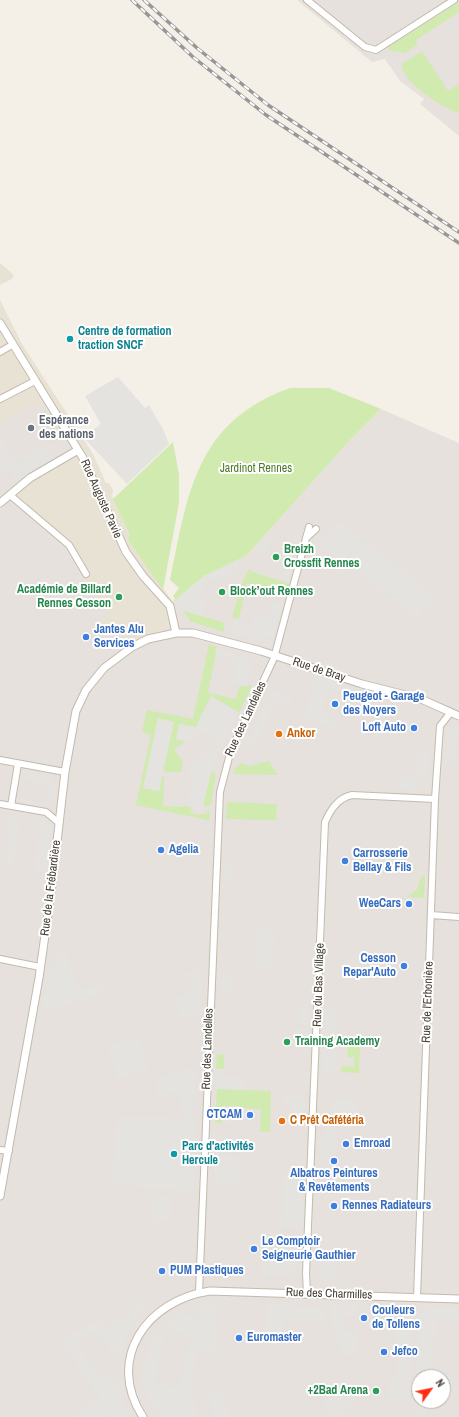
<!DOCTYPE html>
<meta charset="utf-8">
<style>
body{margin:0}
#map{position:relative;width:459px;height:1417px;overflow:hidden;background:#f4f0e7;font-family:"Archivo Narrow",sans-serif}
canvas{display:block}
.north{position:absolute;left:411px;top:1369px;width:40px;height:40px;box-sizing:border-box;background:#fff;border:1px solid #b6b3af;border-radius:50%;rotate:57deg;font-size:11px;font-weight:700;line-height:16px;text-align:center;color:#484036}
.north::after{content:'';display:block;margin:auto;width:14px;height:18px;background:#ff2e13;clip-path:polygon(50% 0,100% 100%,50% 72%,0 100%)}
</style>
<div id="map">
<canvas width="459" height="1417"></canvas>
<div class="north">N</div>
</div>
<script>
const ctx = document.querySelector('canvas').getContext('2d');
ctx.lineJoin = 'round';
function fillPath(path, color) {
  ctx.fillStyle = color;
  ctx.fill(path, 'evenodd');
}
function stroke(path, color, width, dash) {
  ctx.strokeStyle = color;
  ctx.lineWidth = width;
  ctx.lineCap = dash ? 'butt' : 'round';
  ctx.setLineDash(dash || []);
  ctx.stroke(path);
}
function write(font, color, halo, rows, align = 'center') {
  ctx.font = font + ' "Archivo Narrow",sans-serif';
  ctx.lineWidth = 4;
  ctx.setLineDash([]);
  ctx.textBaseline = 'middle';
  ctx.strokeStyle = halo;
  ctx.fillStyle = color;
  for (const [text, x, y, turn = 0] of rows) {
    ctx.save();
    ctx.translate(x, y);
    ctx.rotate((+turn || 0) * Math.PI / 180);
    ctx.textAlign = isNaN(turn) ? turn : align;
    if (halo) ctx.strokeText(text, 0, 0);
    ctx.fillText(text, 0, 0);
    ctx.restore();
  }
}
const residential = new Path2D(`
 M0 263 14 275 12 279 0 285Z
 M0 300 22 344 93 454 106 483H109L113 490 112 496 129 533 128 540 173 602 170 607 176 633 133 647 103 630 100 624V620L10 495 47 401 0 422Z`);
const industrial = new Path2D(`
 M297 0H459V136L420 104 424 99 400 81 385 59 372 62Z
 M47 400 78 450 10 495 69 545 84 576 105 609 106 613 100 620 101 627 132 647 175 633 170 606 173 602 204 576 246 556 351 439 381 409 459 443V1417H0V422ZM419 1377H443V1401H419Z`);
const green = new Path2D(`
 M459 2V12L416 40 417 45 405 53 388 50V47Z
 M422 51 448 91 459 84V113C444 109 399 80 402 64Z
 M290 388H329L381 409 351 439 246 556 204 576 173 602 175 599 173 596 179 588 170 580C188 494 195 422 290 388Z
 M44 410 60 436 46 445 56 437 44 415Z
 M173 442 179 475V503L163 590 128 540 129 533 113 499Z
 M250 569V571L290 584 288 591H286L247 583 239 619 232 617 244 577H246L248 570Z
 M185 611 225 623 223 632 189 621 190 619 183 612Z
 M209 644 217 647 208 693 236 699 240 685 247 687 248 685 252 686 239 713 211 696 196 727 176 739 186 741 174 749 183 762 181 772H166L163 770 143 788 159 791 162 776H164L163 806 184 807 185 805 192 807 190 813 201 815 202 813 207 814V812L203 810 210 811V819L207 820 136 805 151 735 142 732 147 710 193 719Z
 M269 761 278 775 233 774 235 768 239 766 240 763 249 766Z
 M211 771 216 774 211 804 208 806 199 803 203 802Z
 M227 802 277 804 276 820 226 819Z
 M425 874 424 898 407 897 417 890 421 877Z
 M355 1041H360L359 1073 341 1072 342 1066 354 1067V1057H347L348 1045 355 1046Z
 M217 1054H224V1069H216Z
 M217 1089 271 1091 270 1132H260L261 1109 243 1108 242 1115H238V1106H222V1123H215Z`);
const parking = new Path2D(`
 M118 377 145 408 149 405 163 429 169 444 127 484 83 437 101 424 85 396Z
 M0 435 16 463 44 446 55 457 16 482 8 469 0 471Z
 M338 521 420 582 418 586 436 599 428 610 425 607 417 617 317 544Z
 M269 533 272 534 266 554 253 550Z
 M289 557 294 558 288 582 283 580Z
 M238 561 241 566 219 580 213 579 205 584 199 597 207 600 202 616 185 611 175 601 204 576Z
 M273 602 281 604 274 634 264 639 252 638 257 624 252 622 255 612 270 616Z
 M234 619 245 624 255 625 251 638 231 632Z
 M217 647 236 654 235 659 215 654Z
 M238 655 253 661 247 687 232 684Z
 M316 676 350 686 348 693 329 688 321 714 336 719 333 727 304 718Z
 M274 689 293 698 289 707 270 698Z
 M211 696 238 712 225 742 223 741 214 760 202 810 186 806 192 777 185 766 193 760 194 762 217 745 215 741 218 740 214 734 212 735 208 730 188 742 176 739 179 724 196 727Z
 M264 705 272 709 253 748 246 744Z
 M158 718 174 722 159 791 143 788Z
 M448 728 459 729V738L455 741V759H446Z
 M418 751H429L428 774H417L416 790 400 789 401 773 417 774Z
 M30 773 52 777 50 781 52 786 56 788 54 803 47 801 49 784 22 779Z
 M18 799 41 803 40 811 16 807Z
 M13 816 19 823 12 869 5 861 10 817Z
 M40 821 47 822 52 826 45 875 40 872 34 871Z
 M224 866H234L233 880 224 879Z
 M258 929 275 930 274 945H270L269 955H274L273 967 256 966Z
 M54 954H67L78 990 101 984 104 993 45 1012 40 997 45 996 51 963 56 962Z
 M202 968 200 1013 180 1019 175 998 188 994 186 989 191 988 192 984 188 977 183 979 182 974Z
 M222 975 232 976V993H221Z
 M310 1002 309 1024H298V1007Z
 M325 1009 336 1010 335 1072H322Z
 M294 1029H310L309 1047H303L300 1042 293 1041Z
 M138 1036 149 1069 118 1079 107 1046Z
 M198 1066V1076L195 1081 192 1119 195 1120 194 1190 148 1189 110 1182 115 1153 116 1124 119 1116 181 1118 182 1100 176 1093H168V1095L157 1094 156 1079Z
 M216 1069H224V1076L244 1077V1090L217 1089Z
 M283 1095 298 1096V1099H304V1121H299V1127H291L292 1103H282Z
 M332 1099H358L356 1112 328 1120Z
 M222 1106H239L238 1122 222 1123Z
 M329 1125 332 1128 338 1127 337 1151H329L328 1161H320V1139Z
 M221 1156H239L238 1184 219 1183 215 1180V1161Z
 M284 1175 303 1176 302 1228 281 1227Z
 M153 1197H171L170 1221H153Z
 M281 1238 298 1240 296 1271 285 1276 262 1275V1258H280Z
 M321 1261H339L336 1278H321Z
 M143 1302 145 1306 134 1318 122 1350 114 1356 95 1331 76 1344 102 1379 112 1378 113 1383H118L125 1402 121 1405 124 1410 127 1408 132 1417H113L61 1343 89 1322 91 1325 99 1319 107 1329Z
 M209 1303H218L216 1353H198L191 1385 192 1395 198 1417H160L144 1392 142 1384 141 1379 152 1339 158 1331 165 1333 154 1382 178 1388 191 1335 166 1329 169 1319 175 1317 176 1313 198 1318V1305Z
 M268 1304 324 1308V1320L283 1319 282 1334 268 1333Z
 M330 1304 357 1305V1317L343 1316 342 1331 357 1332 356 1353 343 1356 332 1325Z
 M426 1307 458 1308 459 1313 458 1319H437L436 1336H432L430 1369H417L420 1311 425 1312Z
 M401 1311 412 1312 409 1401H389L390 1382H397V1320H401Z
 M349 1381 356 1400 335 1417H329L321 1389Z
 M417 1381H419V1401H431L424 1405 429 1417H419L417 1414Z
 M221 1387 222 1392 231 1417H214L207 1391Z
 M98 1399 109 1413 104 1417H64L70 1413 77 1414Z`);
const minor = new Path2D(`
 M307 0 365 47 376 50 454 0
 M0 352 12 345
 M0 399 35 381
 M10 495 69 545 86 574
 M306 538 316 529
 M0 760 65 772
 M0 804 46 812 59 823
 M11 806 18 764
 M431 915 459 917
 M0 959 40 967
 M0 1150 9 1151
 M199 1292 220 792 231 750 274 658 309 527
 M307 1294 306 1273 325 822C331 809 338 798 352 795L435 799
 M417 1297 435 799 440 726 451 712`);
const tertiary = new Path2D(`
 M0 323 83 458 126 552 143 576 170 606 176 633
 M0 503 30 478 78 450
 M0 1196 39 978 52 885 65 772 76 711 86 690 104 668 132 647 148 639 176 633H193L261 651 362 684 421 699 459 716
 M143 1417C105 1359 147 1300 210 1291L459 1299`);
const rail = new Path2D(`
 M132 0 193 57 266 115 459 243
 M144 0 197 48 268 105 459 232`);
const markers = [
 [70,339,4,"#0f9aa8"],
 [31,428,4,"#6b7280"],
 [276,557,4,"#2e9e5b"],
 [222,592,4,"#2e9e5b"],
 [119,597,4,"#2e9e5b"],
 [86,637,4,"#3f7fe0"],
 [335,704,4,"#3f7fe0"],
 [414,728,4,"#3f7fe0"],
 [279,734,4,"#e8710a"],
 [161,850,4,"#3f7fe0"],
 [345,861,4,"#3f7fe0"],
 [409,904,4,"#3f7fe0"],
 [404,966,4,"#3f7fe0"],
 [287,1042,4,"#2e9e5b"],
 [250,1115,4,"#3f7fe0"],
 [282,1121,4,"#e8710a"],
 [346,1144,4,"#3f7fe0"],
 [174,1154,4,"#0f9aa8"],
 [334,1161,4,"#3f7fe0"],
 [334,1206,4,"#3f7fe0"],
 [254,1249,4,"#3f7fe0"],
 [162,1271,4,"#3f7fe0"],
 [364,1318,4,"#3f7fe0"],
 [239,1338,4,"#3f7fe0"],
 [384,1352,4,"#3f7fe0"],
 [376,1391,4,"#2e9e5b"]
];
const cultureNames = [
 ["Centre de formation",78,332],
 ["traction SNCF",78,346],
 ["Parc d'activités",182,1147],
 ["Hercule",182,1161]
];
const worshipNames = [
 ["Espérance",39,421],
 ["des nations",39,435]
];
const parkNames = [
 ["Jardinot Rennes",256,469]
];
const streetNames = [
 ["Rue Auguste Pavie",101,499,66],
 ["Rue de Bray",319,670,18],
 ["Rue des Landelles",246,719,-65],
 ["Rue de la Frébardière",51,888,-83],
 ["Rue du Bas Village",319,985,-88],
 ["Rue de l'Erbonière",428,1002,-88],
 ["Rue des Landelles",208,1049,-88],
 ["Rue des Charmilles",329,1294,2]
];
const leisureNames = [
 ["Breizh",284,550],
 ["Crossfit Rennes",284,564],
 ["Académie de Billard",111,590,"right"],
 ["Rennes Cesson",111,604,"right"],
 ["Block’out Rennes",230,592],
 ["Training Academy",295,1042],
 ["+2Bad Arena",368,1391,"right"]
];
const shopNames = [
 ["Jantes Alu",94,630],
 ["Services",94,644],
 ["Peugeot - Garage",343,697],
 ["des Noyers",343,711],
 ["Loft Auto",406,728,"right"],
 ["Agelia",169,850],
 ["Carrosserie",353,854],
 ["Bellay & Fils",353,868],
 ["WeeCars",401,904,"right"],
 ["Cesson",396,959,"right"],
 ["Repar'Auto",396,973,"right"],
 ["CTCAM",242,1115,"right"],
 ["Emroad",354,1144],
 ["Albatros Peintures",334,1174,"center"],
 ["& Revêtements",334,1188,"center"],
 ["Rennes Radiateurs",342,1206],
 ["Le Comptoir",262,1242],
 ["Seigneurie Gauthier",262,1256],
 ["PUM Plastiques",170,1271],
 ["Couleurs",372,1311],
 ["de Tollens",372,1325],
 ["Euromaster",247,1338],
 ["Jefco",392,1352]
];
const foodNames = [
 ["Ankor",287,734],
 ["C Prêt Cafétéria",290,1121]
];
fillPath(residential, '#e8e2d5');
fillPath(industrial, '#e6e1dc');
fillPath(green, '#d1eaaf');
fillPath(parking, '#e5e3df');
stroke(minor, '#c3baac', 8);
stroke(tertiary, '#c3baac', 9);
stroke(minor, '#fff', 6);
stroke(tertiary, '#fff', 7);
stroke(rail, '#979797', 3.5);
stroke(rail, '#fff', 2, [6]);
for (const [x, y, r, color] of markers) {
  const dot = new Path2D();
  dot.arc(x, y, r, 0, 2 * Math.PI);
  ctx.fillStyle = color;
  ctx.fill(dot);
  stroke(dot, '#fff', 1.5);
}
write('bold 12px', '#0d838f', '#fff', cultureNames, 'left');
write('bold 12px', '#5b616d', '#fff', worshipNames, 'left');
write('12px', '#4a7c27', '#fff', parkNames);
write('12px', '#484036', '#fff', streetNames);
write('bold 12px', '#27864d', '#fff', leisureNames, 'left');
write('bold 12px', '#366cbe', '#fff', shopNames, 'left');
write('bold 12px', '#c56008', '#fff', foodNames, 'left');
</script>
